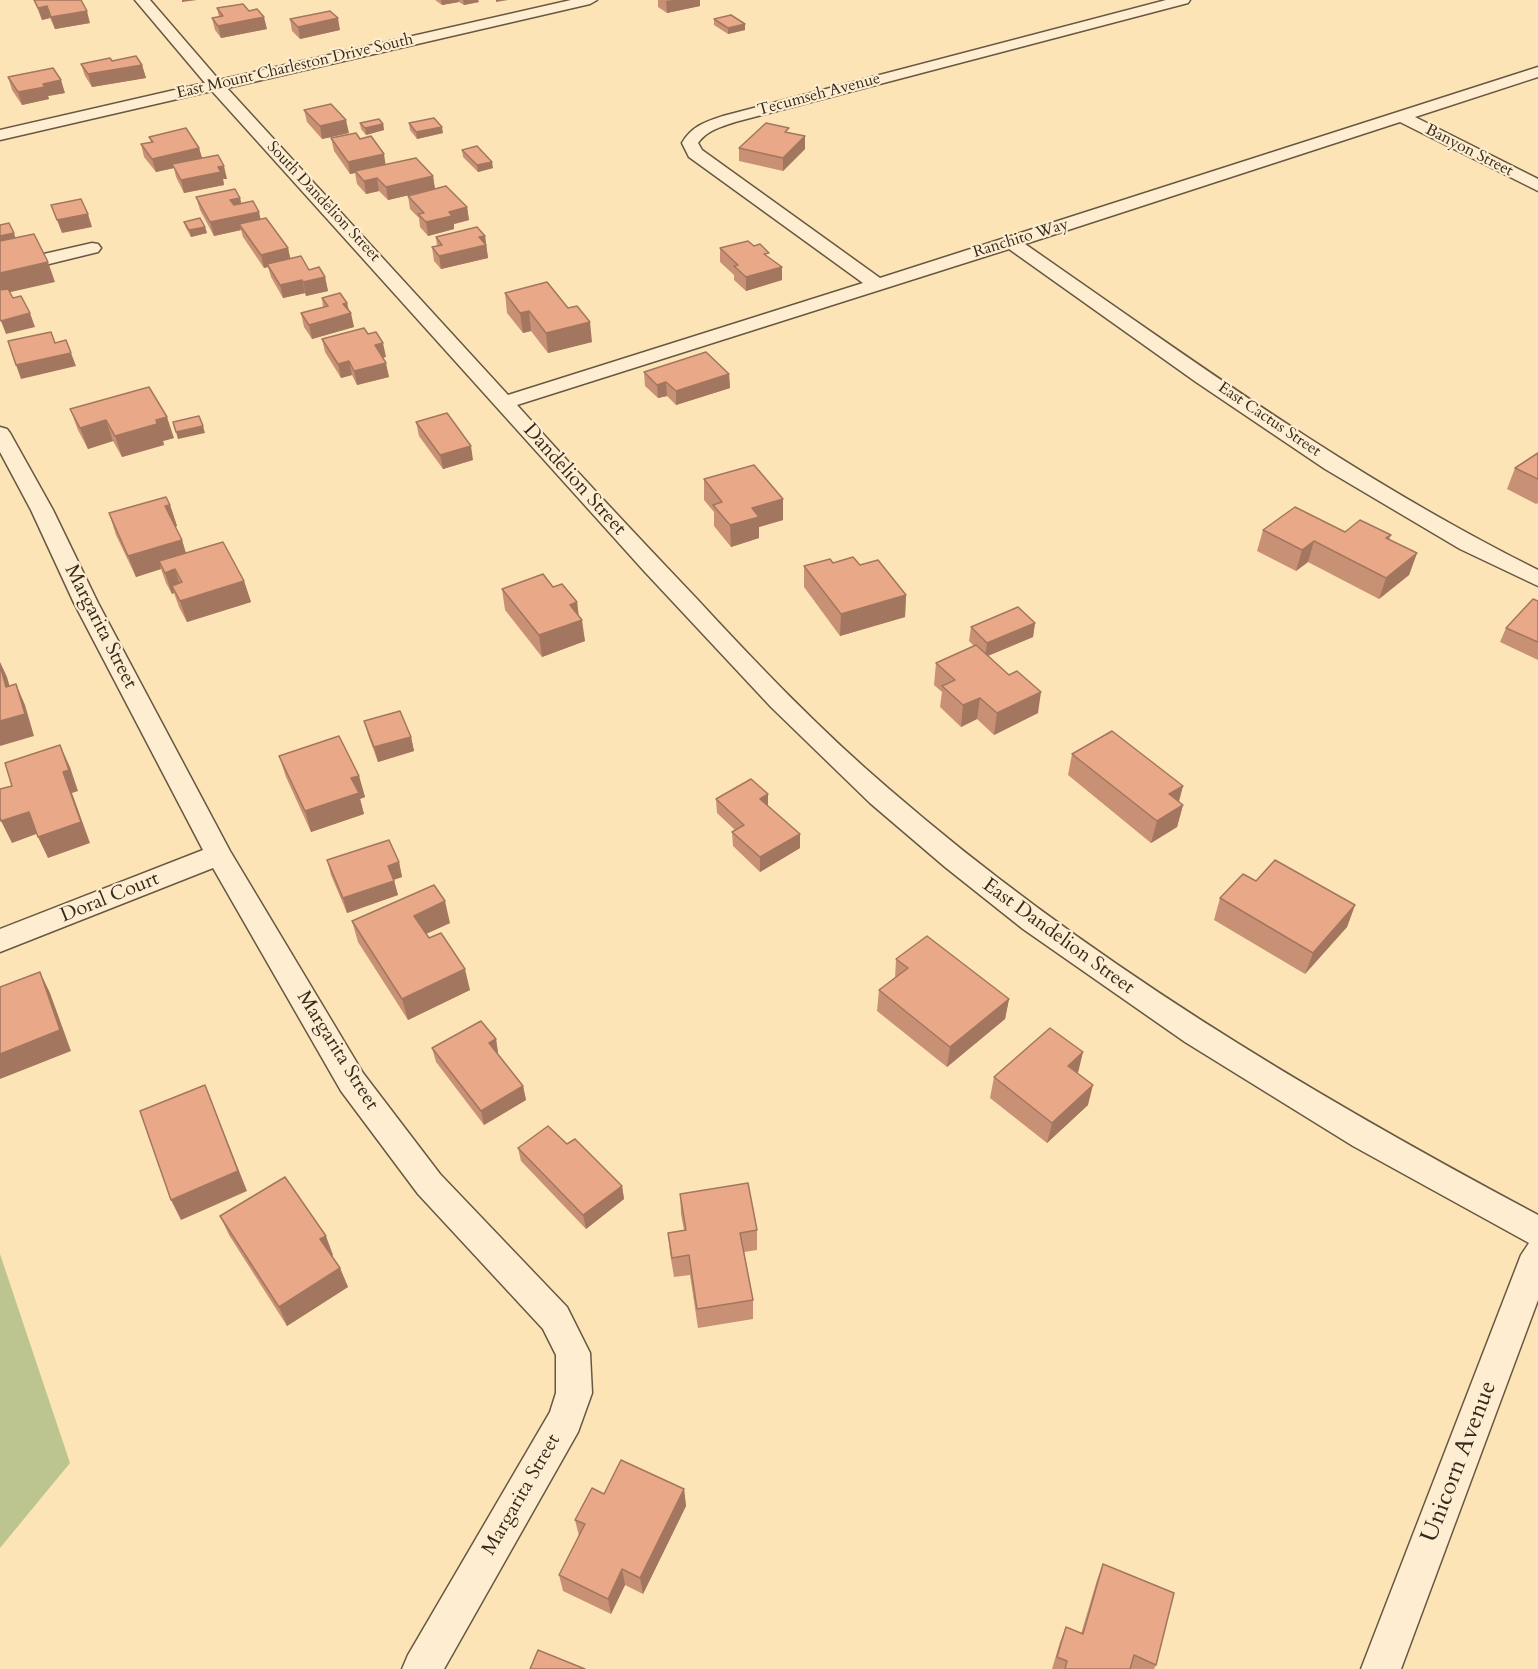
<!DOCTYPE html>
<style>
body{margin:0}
canvas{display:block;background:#fde4b6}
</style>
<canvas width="1538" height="1669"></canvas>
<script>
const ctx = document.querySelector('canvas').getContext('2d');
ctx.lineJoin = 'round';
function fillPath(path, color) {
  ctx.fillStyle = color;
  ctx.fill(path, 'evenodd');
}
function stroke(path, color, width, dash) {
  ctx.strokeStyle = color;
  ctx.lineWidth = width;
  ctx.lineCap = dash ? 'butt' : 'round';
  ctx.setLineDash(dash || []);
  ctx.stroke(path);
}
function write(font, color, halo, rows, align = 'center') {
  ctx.font = font + ' Cardo,serif';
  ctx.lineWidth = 4.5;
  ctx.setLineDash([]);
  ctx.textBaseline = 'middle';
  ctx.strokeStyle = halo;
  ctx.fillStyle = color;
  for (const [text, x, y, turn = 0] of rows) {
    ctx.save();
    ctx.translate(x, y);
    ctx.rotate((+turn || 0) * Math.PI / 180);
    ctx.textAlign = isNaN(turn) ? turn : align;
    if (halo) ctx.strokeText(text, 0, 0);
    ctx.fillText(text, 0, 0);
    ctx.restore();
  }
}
const green = new Path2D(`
 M0 1254 70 1463 0 1548Z`);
const minor = new Path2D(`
 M135 0H150L219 80 571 0H597L590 4 227 88 508 395 863 283 689 157 682 143C692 126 705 122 723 116L1166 0H1190L1188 3 735 122C721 127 707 130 698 143L702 150 880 278 1538 67V77L1415 117 1538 179V191L1400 122 1025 244C1192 360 1355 479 1538 570V586L1460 549 1325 469 1196 382 1009 249 517 405C576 471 636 535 697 599 758 665 820 730 889 789 1086 960 1309 1093 1538 1215V1300L1401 1669H1361L1521 1255 1529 1243 1353 1146 1185 1042 1023 929 945 867 870 803 771 707 644 571 212 91 0 140V130L205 83Z
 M92 243 98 244 101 248 98 252 0 276V264Z
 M0 427 7 429 10 433 53 510 98 603 230 851 363 1073 440 1174 567 1307 590 1353 592 1393 578 1432 444 1669H402L408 1655 550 1412 556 1393V1355L543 1329 418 1194 341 1091 213 868 0 952V929L203 850 74 603 31 510 0 452Z`);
const wall = new Path2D(`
 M34 0 90 23 55 29 50 18 42 20Z
 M435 0H478L479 2 464 5 459 2 442 5Z
 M658 0H700V6L667 13 658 7Z
 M217 8 249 11 267 29 221 38 215 30 212 18 219 17Z
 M290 19 340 30 300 39 292 31Z
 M714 19 745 24V30L728 34 714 25Z
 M81 64 142 65 146 78 92 87 85 76Z
 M8 77 65 93 48 96 49 99 22 105 12 90Z
 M304 110 349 133 322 139 307 122Z
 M360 123 383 124 384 130 366 135 361 129Z
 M409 123 443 133 417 139 410 130Z
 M789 133 805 149 783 171 739 161V148Z
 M149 137 199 148 202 158 227 179H223L224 185 184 193 176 177 174 168 156 172 144 157 141 144 151 142Z
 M331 138 360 139 386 165 433 176 435 189 388 200 379 191 366 194 357 184 355 173 350 174 334 151Z
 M462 150 493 168 478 172 463 157Z
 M408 196 467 207 469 220 454 224V229L428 236 420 227 419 218 410 209Z
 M196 197 240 198 241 204 261 219 288 248 290 259 325 277 328 291 306 296 305 293 283 298 271 277 268 267 264 268 243 237 241 230 214 236 200 210Z
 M184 222 205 227 207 233 191 237 186 228Z
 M485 236 488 258 441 269 434 261 432 247 437 246 436 237Z
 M720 248 769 258 782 267V280L746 291 734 280V275L720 262Z
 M505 293 592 342 548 353 531 331 523 333 507 313Z
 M322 298 347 303 354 327 312 339 304 327 301 313 323 307Z
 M368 334 386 357H383L389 377 357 385 352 375 341 378 325 352 322 339Z
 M644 372 729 374 730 388 676 405 667 396 658 398 645 386Z
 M70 409 174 438 163 441 164 445 122 457 113 441 88 449 78 430Z
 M416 422 473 460 443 469 419 436Z
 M1538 453V503L1536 504 1507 489 1515 468Z
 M704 479 783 499V520L759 527V538L731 547 714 526V512L704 500Z
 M170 505 177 526 175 527 182 540 186 553 244 581 251 602 187 622 179 607 174 593 172 594 166 583 161 569 136 577 116 535 109 513Z
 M1263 530 1345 532 1391 535 1389 540 1417 553 1409 575 1379 599 1308 562 1296 571 1257 551Z
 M833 563 860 565 906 595 905 617 840 636 804 587V566Z
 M553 587 577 602 579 616 585 641 542 657 505 610 502 589Z
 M1538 601V660L1500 642 1506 628Z
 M1035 623 1033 637 988 656 1038 713 994 735 977 719 961 727 940 707 942 692 934 685 936 663 974 646 969 641 971 627Z
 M364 721 411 737 414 751 378 762 368 735Z
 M1072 754 1183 786 1179 802 1183 805 1177 827 1151 843 1068 775Z
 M279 756 359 776 365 797 360 799 364 814 311 832 286 777Z
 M768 794V806L800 834V848L760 872 733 846 732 832 735 830 717 813 716 799Z
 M327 860 399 862 402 877 394 880 398 895 347 913 331 875Z
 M1256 881 1355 905 1347 927 1305 974 1214 920 1220 898Z
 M352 921 450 923 426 934 470 990 408 1020 358 942Z
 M896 959 1009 999 1005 1019 947 1067 877 1011 879 990 895 978Z
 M496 1039 498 1053 497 1054 523 1086 526 1100 484 1125 436 1062 432 1048Z
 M1077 1073 1088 1105 1047 1143 990 1098 994 1077Z
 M567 1144 622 1186 624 1199 586 1229 521 1161 518 1148Z
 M680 1194 757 1230V1250L744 1252 753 1300V1319L698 1328 690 1275 674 1277 670 1253 668 1233 684 1230 681 1214Z
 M220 1216 333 1255 332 1256 340 1268 348 1287 287 1326 229 1235Z
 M684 1489 686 1506 643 1594 625 1585 611 1614 563 1591 559 1575 579 1536 575 1520 604 1494Z
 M1103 1564 1156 1665 1154 1669H1052L1060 1642 1066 1627 1081 1634 1097 1580Z`);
const shadedWall = new Path2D(`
 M182 0H197L182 2Z
 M441 0H459V2L442 5Z
 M463 0H478L479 2 464 5Z
 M496 0H508L496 2Z
 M673 0H700V6L667 13 666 1Z
 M47 6 50 18 42 20 38 8Z
 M87 11 90 23 55 29 51 17Z
 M264 17 267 29 221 38 218 26Z
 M338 18 340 30 300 39 298 27Z
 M745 24V30L728 34V28Z
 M142 65 146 78 92 87 88 74Z
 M61 80 65 93 48 96 49 99 22 105 18 92 43 84Z
 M346 120 349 133 322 139 320 126Z
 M383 124 384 130 366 135 365 128Z
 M442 127 443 133 417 139 416 132Z
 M805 136V149L783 171V158Z
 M199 148 203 161 172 164 174 168 156 172 152 159Z
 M384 154 386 167 355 171V173L350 174 348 162Z
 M492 162 493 168 478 172 477 165Z
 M224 166 227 179H223L224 185 184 193 181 180 218 167Z
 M433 176 435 189 388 200 386 187Z
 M377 178 379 191 366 194 364 181Z
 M240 198 243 211 233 213 230 200Z
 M467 207 469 220 454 224V229L428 236 426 222 449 212Z
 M259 212 262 225 239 224 241 230 214 236 210 222Z
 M88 214 92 227 62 233 57 220Z
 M205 227 207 233 191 237 189 230Z
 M14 233 18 246 0 250V236Z
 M485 236 488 258 441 269 439 256 479 237Z
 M288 248 291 261 267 264 268 267 264 268 261 255Z
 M48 262 55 282 2 294 0 289V273Z
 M782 267V280L746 291V277Z
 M325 277 328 291 306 296 303 282Z
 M302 280 305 293 283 298 280 285Z
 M347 303 349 314 351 313 354 327 312 339 309 325 343 304Z
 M529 311 531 331 523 333 520 313Z
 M30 313 35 327 6 334 1 321Z
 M590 322 592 342 548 353 546 333Z
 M383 343 386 357 377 359 375 345Z
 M71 353 76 366 21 379 16 365Z
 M349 361 352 375 341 378 338 364Z
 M386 363 389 377 357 385 354 371Z
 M729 374 730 388 676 405V391Z
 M666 382 667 396 658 398 657 385Z
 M167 417 174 438 163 441 164 445 122 457 115 436 156 420Z
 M106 420 113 441 88 449 80 428Z
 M203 426 205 433 178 439 176 432Z
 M471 446 473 460 443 469 440 455Z
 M783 499V520L759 527V538L731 547 730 525 752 508Z
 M170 505 177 526 172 528 165 506Z
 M182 540 188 561H159L161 569 136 577 128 556Z
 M1314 541 1308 562 1296 571 1302 550Z
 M1417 553 1409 575 1379 599 1386 578Z
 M175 569 182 591 172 586 174 593 172 594 165 573Z
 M244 581 251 602 187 622 180 601Z
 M906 595 905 617 840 636 841 614Z
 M577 602 579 621 582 620 585 641 542 657 539 635 570 605Z
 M1035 623 1033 637 985 657 987 643Z
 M0 662 7 677 16 708 6 687 0 665Z
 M16 684 25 705 34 736 0 746V721Z
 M1041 692 1038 713 994 735 997 713Z
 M980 698 977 719 961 727 963 705Z
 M411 737 414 751 378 762 374 747Z
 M60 745 70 767 78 791 72 793 90 843 48 858 38 837 63 772Z
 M359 776 365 797 360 799 364 814 311 832 305 811 351 778Z
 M1183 786 1177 807 1169 794Z
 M768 794V809L760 799Z
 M1183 805 1177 827 1151 843 1157 821Z
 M29 812 39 833 12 843 1 821Z
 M800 834V848L760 872V857Z
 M399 862 402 877 392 880 388 866Z
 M394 881 398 895 347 913 343 898Z
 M445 901 450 923 419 937 414 916Z
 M1355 905 1347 927 1305 974 1313 953Z
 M465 969 470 990 408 1020 402 999Z
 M40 972 50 993 71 1051 0 1079V1054Z
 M1009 999 1005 1019 947 1067 950 1047Z
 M496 1039 498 1053 492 1057 489 1043Z
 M1083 1052 1078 1073 1068 1066Z
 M205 1085 247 1191 181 1220 171 1200Z
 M1093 1085 1088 1105 1047 1143 1052 1123Z
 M523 1086 526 1100 484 1125 481 1111Z
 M622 1186 624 1199 586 1229 583 1215Z
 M326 1236 333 1255 328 1259 320 1239Z
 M340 1268 348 1287 287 1326 279 1307Z
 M684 1489 686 1506 643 1594 640 1578Z
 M622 1569 625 1585 611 1614 608 1599Z`);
const building = new Path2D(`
 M34 0H81L87 11 51 17 47 6 38 8Z
 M243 4 249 11 257 9 264 17 218 26 212 18 223 16 217 8Z
 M330 11 338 18 298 27 290 19Z
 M731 15 745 24 728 28 714 19Z
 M136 56 142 65 88 74 81 64 110 58 112 61Z
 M53 68 61 80 43 84 45 87 18 92 8 77Z
 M331 104 346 120 320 126 304 110Z
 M434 118 442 127 416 132 409 123Z
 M379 119 383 124 365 128 360 123Z
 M766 123 789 128 785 132 805 136 783 158 739 148Z
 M186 128 199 148 152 159 141 144 153 142 149 137Z
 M356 133 360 139 371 136 384 154 348 162 331 138Z
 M477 146 492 162 477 165 462 150Z
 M218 155 224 166 218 167 221 172 181 180 172 164Z
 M416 158 433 176 386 187 377 178 364 181 355 171Z
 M446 186 467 207 449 212 452 216 426 222 418 214 424 213 408 196Z
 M235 189 240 198 230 200 234 205 253 201 259 212 210 222 196 197Z
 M81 199 88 214 57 220 51 205Z
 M200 218 205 227 189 230 184 222Z
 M266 218 288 248 261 255 239 224Z
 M9 223 14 233 0 236V225Z
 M477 227 485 236 479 237 486 245 439 256 432 247 442 245 436 237Z
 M34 234 48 262 0 273V241Z
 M748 241 754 246 760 244 769 253 764 254 782 267 746 277 734 266 738 265 720 248Z
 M301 256 309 270 319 267 325 277 303 282 302 280 280 285 267 264Z
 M547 282 568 308 577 306 590 322 546 333 529 311 520 313 505 293Z
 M8 289 13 298 21 296 30 313 1 321 0 319V290Z
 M340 293 347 303 343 304 351 313 309 325 301 313 328 306 322 298Z
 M364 328 368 334 376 332 383 343 375 345 386 363 354 371 349 361 338 364 322 339Z
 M51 332 55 343 66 340 71 353 16 365 8 341Z
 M706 352 729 374 676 391 666 382 657 385 644 372Z
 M149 387 167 417 156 420 157 424 115 436 106 420 80 428 70 409Z
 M447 413 471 446 440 455 416 422Z
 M199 416 203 426 176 432 173 422Z
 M1538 453V479L1515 468Z
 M754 465 783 499 752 508 759 517 730 525 713 505 722 502 704 479Z
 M166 497 170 505 165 506 182 540 128 556 109 513Z
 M1295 507 1345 532 1360 520 1391 535 1386 538 1417 553 1386 578 1314 541 1302 550 1263 530Z
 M223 542 244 581 180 601 172 586 182 582 175 569 165 573 159 561Z
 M853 557 860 565 878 560 906 595 841 614 804 566 830 559 833 563Z
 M543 574 553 587 562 584 577 602 570 605 582 620 539 635 502 589Z
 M1533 599 1538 601V642L1506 628Z
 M1018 607 1035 623 987 643 971 627Z
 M976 645 1009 675 1017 671 1041 692 997 713 980 698 963 705 942 686 955 680 936 663Z
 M0 665 6 687 16 684 25 714 0 721Z
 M400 711 411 737 374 747 364 721Z
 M1112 731 1183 786 1169 794 1183 805 1157 821 1072 754Z
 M339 736 359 776 351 778 359 793 305 811 279 756Z
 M60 745 69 770 63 772 81 822 38 837 29 812 1 821 0 817V789L12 786 5 763Z
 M751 779 768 794 760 799 800 834 760 857 732 832 744 825 716 799Z
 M389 840 399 862 388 866 394 881 343 898 327 860Z
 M1275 860 1355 905 1313 953 1220 898 1243 874 1256 881Z
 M434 885 445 901 414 916 429 938 441 933 465 969 402 999 352 921Z
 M927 936 1009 999 950 1047 879 990 908 968 896 959Z
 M40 972 60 1030 0 1054V987Z
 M481 1021 496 1039 489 1043 523 1086 481 1111 432 1048Z
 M1050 1028 1083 1052 1068 1066 1093 1085 1052 1123 994 1077Z
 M205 1085 238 1171 171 1200 140 1111Z
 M548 1126 567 1144 575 1139 622 1186 583 1215 518 1148Z
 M285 1177 326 1236 320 1239 340 1268 279 1307 220 1216Z
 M748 1183 757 1230 740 1233 753 1300 697 1309 689 1255 672 1258 668 1233 686 1230 680 1194Z
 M621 1460 684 1489 640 1578 622 1569 608 1599 559 1575 585 1524 575 1520 592 1488 604 1494Z
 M1103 1564 1174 1593 1156 1665 1134 1655 1130 1669H1065L1067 1661 1057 1657 1066 1627 1083 1634Z
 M538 1650 585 1669H530Z`);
const farStreetnames = [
 ["East Mount Charleston Drive South",295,67,-13],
 ["Tecumseh Avenue",819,95,-15],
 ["Banyon Street",1469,151,27],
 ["South Dandelion Street",323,202,47],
 ["Ranchito Way",1021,239,-17],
 ["East Cactus Street",1269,420,34]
];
const streetNames = [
 ["Dandelion Street",574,480,48],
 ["Margarita Street",100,627,63],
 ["Doral Court",110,898,-22],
 ["East Dandelion Street",1058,937,36],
 ["Margarita Street",337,1051,58],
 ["Margarita Street",522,1495,-60]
];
const nearStreetnames = [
 ["Unicorn Avenue",1460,1462,-69]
];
fillPath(green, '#bcc590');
stroke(minor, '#675842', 3);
fillPath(minor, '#feedd0');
fillPath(wall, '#c89175');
fillPath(shadedWall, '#a3765f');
fillPath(building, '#e9a988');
stroke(building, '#a3765f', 1.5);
write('16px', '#352a1c', '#feedd0', farStreetnames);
write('20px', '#352a1c', '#feedd0', streetNames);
write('24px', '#352a1c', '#feedd0', nearStreetnames);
</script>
